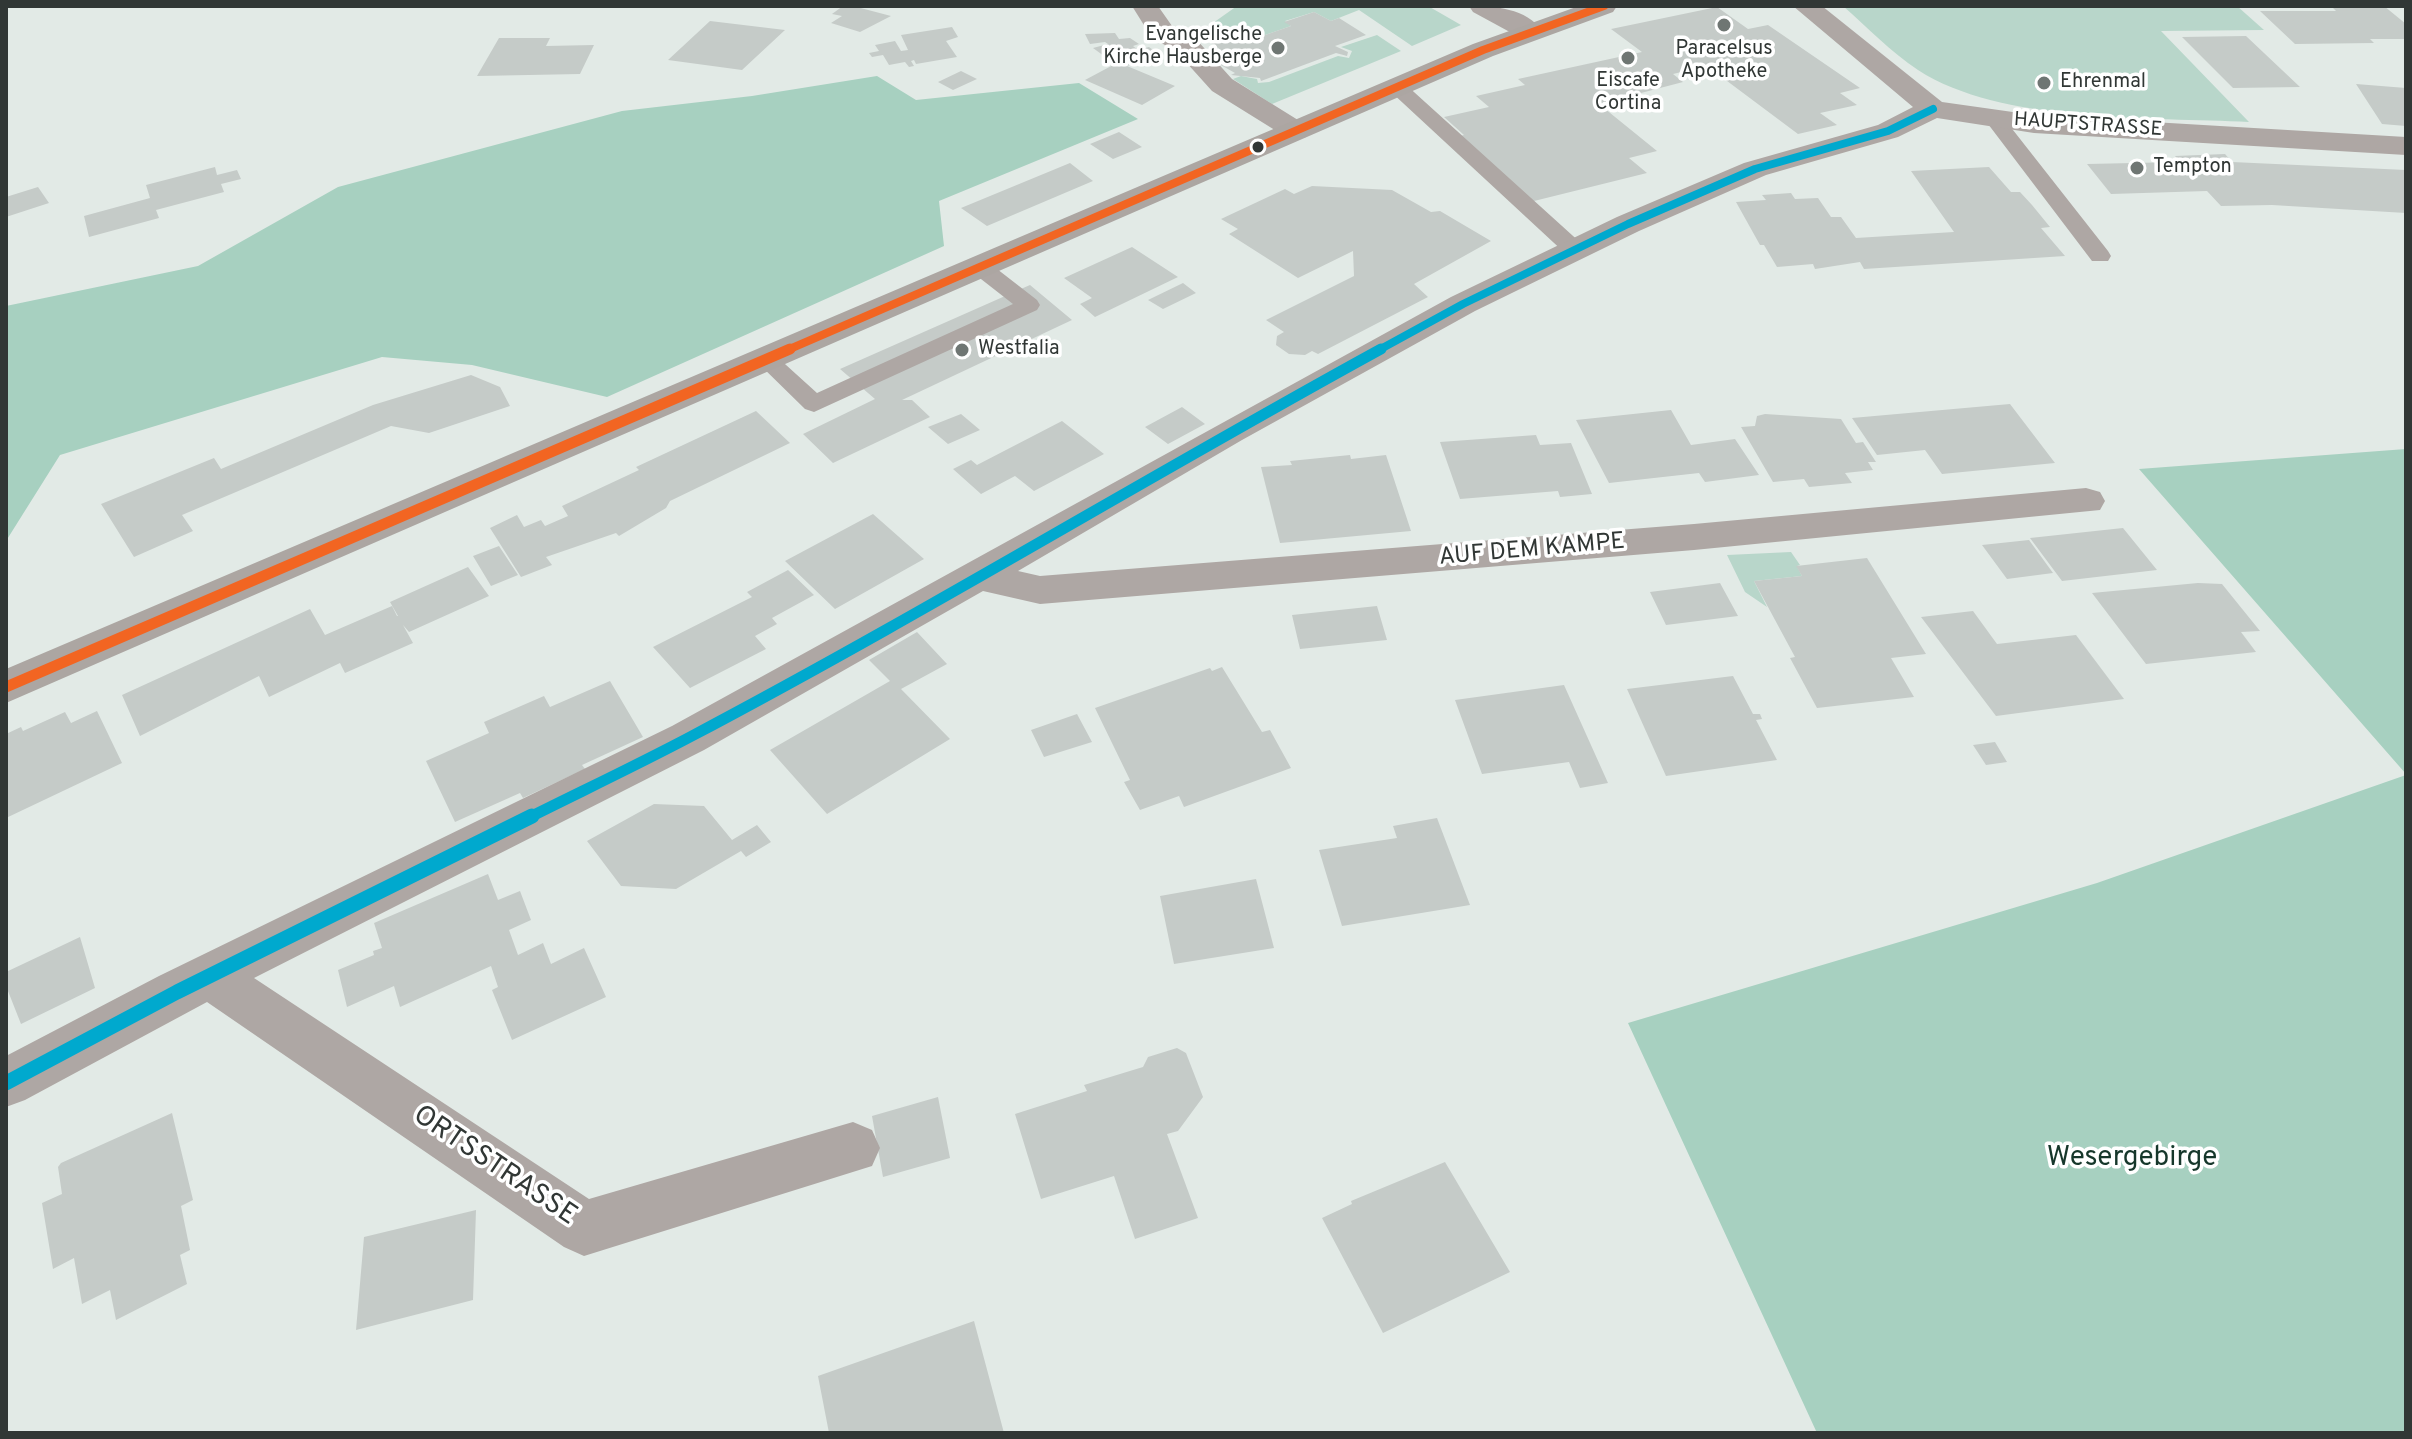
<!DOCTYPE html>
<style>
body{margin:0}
#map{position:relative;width:2412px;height:1439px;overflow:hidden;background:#e2eae6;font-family:Overpass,sans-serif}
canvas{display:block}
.frame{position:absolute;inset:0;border:8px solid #313735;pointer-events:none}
</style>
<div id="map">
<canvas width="2412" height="1439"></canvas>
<div class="frame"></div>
</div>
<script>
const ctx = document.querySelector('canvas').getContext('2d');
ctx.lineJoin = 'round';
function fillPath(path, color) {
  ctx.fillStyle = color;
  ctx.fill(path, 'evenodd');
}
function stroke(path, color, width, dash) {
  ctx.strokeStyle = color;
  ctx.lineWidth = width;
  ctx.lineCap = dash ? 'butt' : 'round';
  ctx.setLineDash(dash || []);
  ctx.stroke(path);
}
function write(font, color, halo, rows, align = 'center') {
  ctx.font = font + ' Overpass,sans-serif';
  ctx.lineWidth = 7;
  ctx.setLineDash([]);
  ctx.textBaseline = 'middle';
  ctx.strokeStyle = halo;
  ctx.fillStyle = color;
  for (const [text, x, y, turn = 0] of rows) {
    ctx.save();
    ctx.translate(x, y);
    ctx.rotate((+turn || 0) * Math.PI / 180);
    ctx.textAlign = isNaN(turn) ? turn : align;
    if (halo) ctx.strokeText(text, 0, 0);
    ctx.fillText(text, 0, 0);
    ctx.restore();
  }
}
const green = new Path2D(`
 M1237 6H1428L1461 25 1412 46 1359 10 1331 21 1314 12 1285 21 1291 26 1245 42 1231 33 1208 41 1196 35Z
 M1843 6H2237L2264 30 2161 31 2249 122C2152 117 2001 124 1918 70 1891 52 1868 28 1843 6Z
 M1377 35 1401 51 1272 104 1233 79 1241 76 1257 79 1258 83 1269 82 1338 56 1349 58 1352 51 1341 47Z
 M1791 552 1800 565 1797 566 1802 576 1754 581 1767 607 1745 592 1727 555Z`);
const forest = new Path2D(`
 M877 76 916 100 1079 83 1138 119 939 201 944 246 607 397 472 365 382 357 60 455 6 541V306L198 266 338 187 622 111 752 96Z
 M2406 449V774L2139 469Z
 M2406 775V1433H1817L1628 1023 2097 883Z`);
const building = new Path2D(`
 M843 6H853L891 16 860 32 831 23 842 16 832 14Z
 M2384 6 2406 24V39H2370L2374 43 2295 44 2260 11H2336L2332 7Z
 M1717 7 1748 29 1768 25 1860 88 1840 93 1857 105 1820 113 1837 125 1798 134 1707 66 1673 74 1683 82 1599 104 1657 151 1629 158 1647 173 1530 202 1460 136 1464 135 1444 117 1489 107 1476 96 1525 85 1518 79 1642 52 1611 29Z
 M1314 12 1331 21 1339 18 1366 35 1335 46 1348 52 1347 56 1336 53 1261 81 1260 78 1231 75 1235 73 1219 64 1221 50 1208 41 1231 33 1245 42 1291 26 1284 22Z
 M710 21 785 30 742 70 668 60Z
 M952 27 958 37 946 41 957 57 916 64 914 60 911 61 914 66 909 67 905 62 889 65 883 55 872 57 869 53 879 51 875 45 895 41 901 51 908 50 901 35Z
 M1115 33 1119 39 1130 38 1139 44 1133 46 1138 50 1149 47 1160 55 1127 66 1175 86 1142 105 1085 80 1115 64 1093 48 1108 44 1105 42 1090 44 1085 34Z
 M2246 36 2300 87 2233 88 2182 37Z
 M499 38H550L546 46 594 45 580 74 477 76Z
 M961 71 977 79 953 90 938 82Z
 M2356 84 2406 88V126L2382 124Z
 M1119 132 1142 147 1113 159 1090 144Z
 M2225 154 2232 162 2406 170V213L2272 205 2221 206 2207 191 2111 194 2087 164 2180 162 2175 156Z
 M1070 163 1093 181 987 226 961 208Z
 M215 167 217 175 237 170 241 179 221 184 224 192 156 210 159 218 89 237 84 216 150 198 146 185Z
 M1989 167 2011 192H2020L2032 205 2050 227 2041 228 2065 256 1864 269 1860 262 1815 269 1813 264 1777 267 1764 245H1760L1736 202 1766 200 1762 195 1791 193 1795 199 1818 198 1831 217H1841L1856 238 1954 232 1911 171Z
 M1312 186 1392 190 1431 212 1440 211 1491 241 1414 284 1428 297 1318 354 1312 351 1305 355 1289 354 1276 345 1277 336 1284 332 1266 320 1354 276 1353 251 1298 278 1229 234 1238 229 1221 219 1285 189 1294 194Z
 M38 187 49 203 6 217V197Z
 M1132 247 1178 277 1095 317 1080 304 1092 298 1064 278Z
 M1183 283 1196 293 1163 309 1148 300Z
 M1030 285 1072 320 902 400H912L930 417 833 463 803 434 875 399 840 369Z
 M471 375 500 387 510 406 429 433 391 426 182 515 193 531 134 557 101 504 214 458 221 469 373 405Z
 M2010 404 2055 463 1942 474 1925 450 1877 455 1852 418Z
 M1182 407 1205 424 1168 444 1145 427Z
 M1671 410 1691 445 1735 439 1759 475 1705 482 1699 473 1609 483 1576 420Z
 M756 411 790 443 670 501 666 508 619 536 616 533 546 557 552 565 521 577 490 528 517 515 524 527 541 520 545 526 568 516 562 506 639 470 636 467Z
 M961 414 980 430 948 444 928 427Z
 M1765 414 1841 419 1856 443 1863 442 1876 462H1868L1873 470 1845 473 1852 483 1809 487 1804 479 1773 482 1741 427 1755 426 1757 416Z
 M1062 421 1104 454 1034 491 1015 476 981 494 953 469 971 460 977 465Z
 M1536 435 1540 445 1571 443 1592 494 1560 497 1558 491 1460 499 1440 442Z
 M1350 455 1351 459 1386 455 1411 531 1280 543 1261 467 1292 465 1290 461Z
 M873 514 924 559 835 609 785 561Z
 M2123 528 2157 570 2062 581 2030 538Z
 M2029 540 2053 573 2007 579 1982 545Z
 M499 546 518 575 491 586 473 556Z
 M1867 558 1926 654 1891 658 1914 697 1817 708 1790 658 1795 657 1754 581 1802 576 1796 566Z
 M468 567 489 596 409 632 403 625 413 643 345 673 340 663 269 697 259 676 140 736 122 695 310 609 325 635 392 606 397 616H398L390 602Z
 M788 570 814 595 772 618 777 624 755 636 766 649 690 688 653 647 752 597 747 592Z
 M1720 583 1738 616 1666 625 1650 592Z
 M2198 583 2222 584 2260 631 2241 632 2256 652 2146 664 2092 593Z
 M1377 606 1387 640 1300 649 1292 615Z
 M1973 611 1997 644 2076 635 2124 699 1996 716 1921 617Z
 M917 632 947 664 901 689 950 739 827 814 770 750 890 681 869 660Z
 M1222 667 1262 732 1270 730 1291 768 1184 807 1179 796 1140 810 1124 782 1130 780 1095 708 1210 668 1212 671Z
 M1733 676 1753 714H1760L1762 719 1756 720 1777 760 1666 776 1627 689Z
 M610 681 643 737 582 765 585 769 523 798 520 793 455 822 426 761 489 733 484 722 544 696 550 707Z
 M1564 685 1608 783 1580 788 1569 762 1482 774 1455 700Z
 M97 711 122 763 6 818V734L21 727 23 731 65 712 71 723Z
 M1077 714 1092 742 1044 757 1031 730Z
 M1995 742 2007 762 1986 765 1973 745Z
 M654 804 704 806 732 840 757 825 771 842 746 857 741 851 676 889 621 886 587 841Z
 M1437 818 1470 905 1342 926 1319 850 1397 838 1393 826Z
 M488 874 498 900 520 891 531 920 509 930 518 955 543 943 551 964 584 948 606 997 512 1040 492 990 498 987 491 966 400 1007 394 986 347 1007 338 970 374 955 373 951 382 948 374 923Z
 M1256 879 1274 948 1174 964 1160 896Z
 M80 937 95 988 21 1024 6 986V972Z
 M1177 1048 1186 1053 1203 1097 1178 1131 1167 1134 1198 1218 1135 1239 1114 1176 1041 1199 1015 1114 1087 1091 1084 1085 1143 1067 1148 1057Z
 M938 1097 950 1158 883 1177 872 1116Z
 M172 1113 193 1200 181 1206 190 1250 180 1255 187 1284 116 1320 110 1290 82 1304 74 1258 53 1269 42 1203 62 1194 58 1167 61 1163Z
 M1445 1162 1510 1272 1383 1333 1322 1218 1352 1204 1351 1201Z
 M476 1210 473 1300 356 1330 364 1237Z
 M974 1321 1004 1433H829L818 1376Z`);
const lane = new Path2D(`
 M1397 81 1404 83 1583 245 1586 250 1583 255H1567L1390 91 1387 87Z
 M1995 114 2002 116 2108 251 2111 256 2108 261H2092L1985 120Z
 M980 260 988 262 1037 300 1040 305 1037 310 814 412 805 409 755 360 759 355H775L817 393 1013 304 972 272 969 267 972 262Z`);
const street = new Path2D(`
 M1132 6H1158L1172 26 1196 39 1232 79 1306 125 1311 131 1306 137 1296 140 1286 137 1212 91 1176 51 1152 38Z
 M1469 6C1494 6 1527 8 1542 31L1539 37H1519L1473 12Z
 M1793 6H1822L1942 102 2034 115 2406 137V155L2034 133 1937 118 1898 137 1766 175 1639 231 1475 311 1242 440 1018 571 1040 576 1694 524 2086 488 2100 492 2105 501 2100 510 1694 550 1040 604 983 591 704 750 254 978 589 1199 853 1122 872 1130 880 1148 872 1166 584 1256 564 1247 207 1002 25 1100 6 1107V1056L159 976 672 726 1451 297 1617 217 1744 163 1878 125 1913 107Z`);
const secondary = new Path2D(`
 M1579 6H1617L1613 12 1493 56 6 703V669L1473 44Z`);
const bus1Far1 = new Path2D(`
 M785 351 1483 50 1604 6`);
const bus1 = new Path2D(`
 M6 687 790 349`);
const bus2Far2 = new Path2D(`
 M1377 351 1463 304 1628 224 1755 169 1888 131 1933 109`);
const bus2Far1 = new Path2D(`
 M528 818C582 791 637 765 690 737 923 614 1149 476 1381 349`);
const bus2 = new Path2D(`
 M6 1083 177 992 532 816`);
const markers = [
 [1724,25,8,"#6f7673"],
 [1278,48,8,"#6f7673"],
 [1628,58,8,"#6f7673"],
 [2044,83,8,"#6f7673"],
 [1258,147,7,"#313735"],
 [2137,168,8,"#6f7673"],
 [962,350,8,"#6f7673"]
];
const farPoinames = [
 ["Evangelische",1262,36,"right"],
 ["Kirche Hausberge",1262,59,"right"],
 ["Paracelsus",1724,50,"center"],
 ["Apotheke",1724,73,"center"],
 ["Eiscafe",1628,82,"center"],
 ["Cortina",1628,105,"center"],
 ["Ehrenmal",2060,83],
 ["Tempton",2153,168],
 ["Westfalia",978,350]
];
const farStreetnames = [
 ["HAUPTSTRASSE",2088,126,4]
];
const streetNames = [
 ["AUF DEM KAMPE",1532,551,-5]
];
const nearParknames = [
 ["Wesergebirge",2132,1159]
];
const nearStreetnames = [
 ["ORTSSTRASSE",494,1167,34]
];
fillPath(green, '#b8d6ca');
fillPath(forest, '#a7d0c0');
fillPath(building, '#c5cbc8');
fillPath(lane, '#aea7a4');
fillPath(street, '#aea7a4');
fillPath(secondary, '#aca6a2');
stroke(bus1Far1, '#f26522', 8);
stroke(bus1, '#f26522', 11);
stroke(bus2Far2, '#00a9ce', 8);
stroke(bus2Far1, '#00a9ce', 11);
stroke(bus2, '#00a9ce', 15);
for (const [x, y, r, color] of markers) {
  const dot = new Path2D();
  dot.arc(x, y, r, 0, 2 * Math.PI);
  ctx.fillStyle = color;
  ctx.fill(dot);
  stroke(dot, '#fff', 3);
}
write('20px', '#313735', '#fff', farPoinames, 'left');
write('20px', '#313735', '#fff', farStreetnames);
write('24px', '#313735', '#fff', streetNames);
write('28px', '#16372b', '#fff', nearParknames);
write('28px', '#313735', '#fff', nearStreetnames);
</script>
